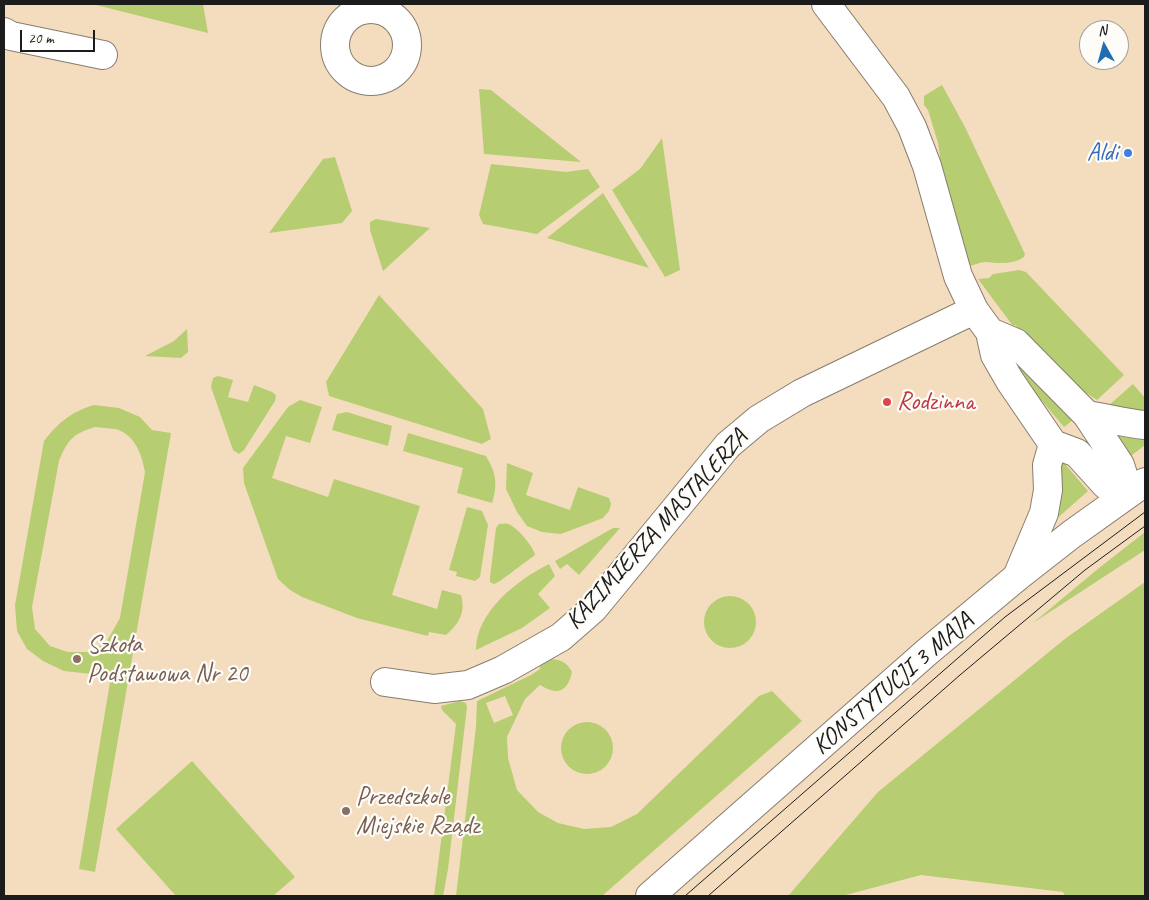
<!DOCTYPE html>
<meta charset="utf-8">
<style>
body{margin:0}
#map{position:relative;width:1149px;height:900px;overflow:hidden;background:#f4ddbf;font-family:Caveat,sans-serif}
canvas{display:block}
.frame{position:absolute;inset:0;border:5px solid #1c1c1c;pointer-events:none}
.north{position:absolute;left:1079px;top:20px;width:50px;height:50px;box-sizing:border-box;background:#fdfcf7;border:1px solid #a3a29f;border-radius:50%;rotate:353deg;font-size:14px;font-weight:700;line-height:20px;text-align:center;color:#1c1c1c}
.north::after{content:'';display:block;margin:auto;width:18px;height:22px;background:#1f6fb2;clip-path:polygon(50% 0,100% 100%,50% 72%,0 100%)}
.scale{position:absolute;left:20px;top:30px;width:75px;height:22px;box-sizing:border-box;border:2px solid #1c1c1c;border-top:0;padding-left:6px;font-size:15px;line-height:18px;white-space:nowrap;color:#1c1c1c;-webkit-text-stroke:4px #fdfcf7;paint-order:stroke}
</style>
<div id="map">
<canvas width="1149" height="900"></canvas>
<div class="frame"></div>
<div class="north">N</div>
<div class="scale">20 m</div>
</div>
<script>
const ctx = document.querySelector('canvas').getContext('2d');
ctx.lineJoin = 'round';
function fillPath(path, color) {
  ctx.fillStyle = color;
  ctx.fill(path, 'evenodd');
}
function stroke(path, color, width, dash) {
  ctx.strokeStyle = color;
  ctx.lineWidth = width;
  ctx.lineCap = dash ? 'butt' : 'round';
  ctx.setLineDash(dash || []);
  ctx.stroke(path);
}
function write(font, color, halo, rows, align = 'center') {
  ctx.font = font + ' Caveat,sans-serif';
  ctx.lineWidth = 4.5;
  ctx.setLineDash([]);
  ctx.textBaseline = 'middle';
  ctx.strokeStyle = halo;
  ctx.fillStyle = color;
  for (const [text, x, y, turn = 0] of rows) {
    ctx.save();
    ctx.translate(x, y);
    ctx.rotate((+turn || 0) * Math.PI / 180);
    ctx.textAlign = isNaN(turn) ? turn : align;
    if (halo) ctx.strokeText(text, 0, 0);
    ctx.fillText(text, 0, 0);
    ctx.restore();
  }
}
const green = new Path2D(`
 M96 4H203L208 33 96 5Z
 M942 85 965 127 1025 254 1024 257C1013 265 998 263 985 262 981 262 974 265 970 266L954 227 943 178 938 143 928 110 924 105V96Z
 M479 89 491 90 581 162 484 154Z
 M662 138 680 270 665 277 612 190 640 169Z
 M335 157 352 211 342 223 269 233 323 159Z
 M491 164 566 172 588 169 600 187 537 234 483 224 479 215Z
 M603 193 649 268 547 238Z
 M376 219 430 228 383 271 370 230V222Z
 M1019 270 1026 272 1124 375 1097 400C1065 380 1040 353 1015 325L1013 326 978 279 989 278 993 274Z
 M379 295 483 409 491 439 482 444 329 396 326 382Z
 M187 329 188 352 181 358 145 356 174 341Z
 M1024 368 1073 420 1064 427 1019 374 1021 370Z
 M218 376 233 380 228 397 248 402 254 385 272 392 276 395 275 401 244 450 239 454 233 450 211 387 213 378Z
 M1133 384 1145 398V415L1108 406Z
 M300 400 322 407 310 443 286 436 272 478 328 497 334 479 420 506 392 595 437 609 442 590 461 595C466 612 459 624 446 635L429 632 428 636 357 618 302 597 290 590 278 579 244 483 243 468 288 407Z
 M94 405 119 408 140 417 152 430 171 433 95 872 79 869 111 676 64 671 43 661 27 649 17 631 15 605 44 441C59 422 71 412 94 405ZM95 427C101 428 109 428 115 429 135 434 142 455 145 472L120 618 107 641 92 652H68L50 646 35 629 32 607 59 461C68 439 73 434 95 427Z
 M347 412 392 426 388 446 332 430 337 414Z
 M1103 424 1145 433V445L1131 456H1127Z
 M408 433 486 456C496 473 498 484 492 503L457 493 463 468 403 451Z
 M1058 456 1088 491 1053 522Z
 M507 463 533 473 526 495 570 510 578 487 609 498 611 504 609 511 603 518 561 534 542 532 527 526 517 512 506 489Z
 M467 507 482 511 488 525 480 577 475 581 456 576 457 572 449 570Z
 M499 524C502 524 506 523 508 524 516 526 534 547 535 555L500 581 494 584 490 582V577L496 528Z
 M613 528H620L579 575 567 564 560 569 555 561Z
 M1145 532V550L1033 623 1099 568Z
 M549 564 555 576 538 594 550 608 522 628 476 650C476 612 517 580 549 564Z
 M1145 582V896H1065L1063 892 921 875 842 896H788L878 792 1066 638Z
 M704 622a26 26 0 1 1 52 0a26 26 0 1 1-52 0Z
 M549 659C560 659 567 662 572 672 568 692 557 696 540 685L525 699 507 737 508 758 517 790 538 812 558 823 584 829 611 827 637 814 759 696 772 691 802 721 602 896H456L476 727 477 701 531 675 540 669V663ZM505 696 513 715 494 723 486 703Z
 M460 701 466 703 467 707 448 869 443 896H434L456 724 442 710 441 706Z
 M561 748a26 26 0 1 1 52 0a26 26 0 1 1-52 0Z
 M192 761 295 877 273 896H176L116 829Z`);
const minor = new Path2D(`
 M826 4 896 97 912 127 927 166 958 276 974 310 990 332 995 355 1010 381 1053 444 1077 453 1106 485 1129 493
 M335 45a36 36 0 1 1 72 0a36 36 0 1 1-72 0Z
 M4 32 11 36 103 55
 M990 332 1016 343 1087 415 1120 465 1129 493
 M1087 415C1107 418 1125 423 1145 425
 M1017 577 1044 513 1048 490 1047 465 1053 444
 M385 682 434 689 468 685 503 670 561 637 593 609 728 445 759 419 802 393 974 310`);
const tertiary = new Path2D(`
 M650 896 927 652 1017 577 1072 534 1145 482`);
const tram = new Path2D(`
 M685 896 1005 617 1145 512
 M708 896 960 675 1085 570 1145 526`);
const markers = [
 [1128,153,5,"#3f7fe0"],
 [887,402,5,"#e0444e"],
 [77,659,5,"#8d6e63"],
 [346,811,5,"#8d6e63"]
];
const shopNames = [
 ["Aldi",1118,153]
];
const healthNames = [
 ["Rodzinna",897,402]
];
const streetNames = [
 ["KAZIMIERZA MASTALERZA",657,530,-48],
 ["KONSTYTUCJI 3 MAJA",893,684,-41]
];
const educationNames = [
 ["Szkoła",87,645],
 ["Podstawowa Nr 20",87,674],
 ["Przedszkole",356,797],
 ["Miejskie Rządz",356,826]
];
fillPath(green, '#b7cd71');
stroke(minor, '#887c6e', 30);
stroke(tertiary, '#887c6e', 30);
stroke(minor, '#fff', 28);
stroke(tertiary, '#fff', 28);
stroke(tram, '#1c1c1c', 1);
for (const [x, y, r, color] of markers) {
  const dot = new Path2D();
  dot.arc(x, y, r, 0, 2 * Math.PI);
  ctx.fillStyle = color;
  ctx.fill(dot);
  stroke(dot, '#fdfcf7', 2);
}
write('25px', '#366cbe', '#fdfcf7', shopNames, 'right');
write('25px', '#be3a42', '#fdfcf7', healthNames, 'left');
write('25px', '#1c1c1c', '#fdfcf7', streetNames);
write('25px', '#785e54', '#fdfcf7', educationNames, 'left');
</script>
